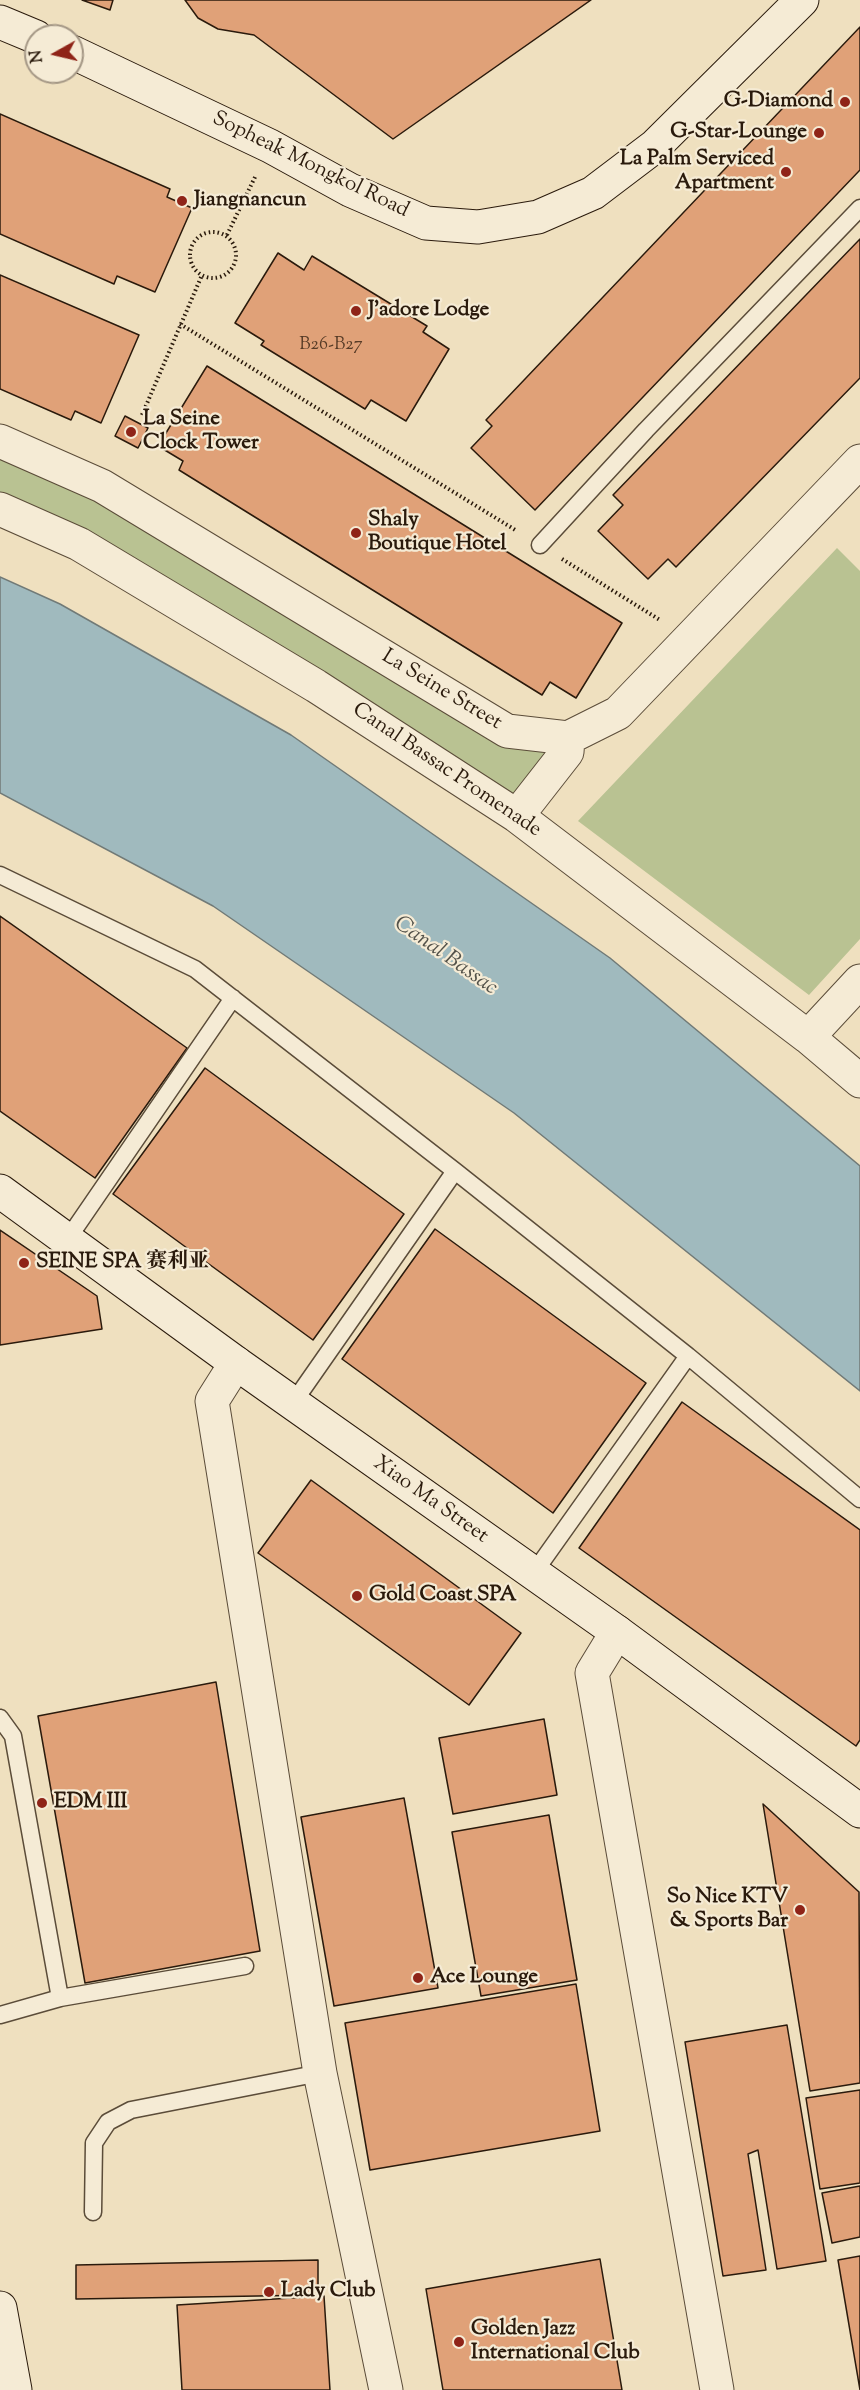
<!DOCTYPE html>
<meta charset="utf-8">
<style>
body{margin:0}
#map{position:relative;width:860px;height:2390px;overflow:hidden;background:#efe0bf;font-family:"Sorts Mill Goudy",serif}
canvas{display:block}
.north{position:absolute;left:24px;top:24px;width:60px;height:60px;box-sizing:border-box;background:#f5ebd5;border:2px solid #a49785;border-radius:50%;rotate:262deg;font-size:16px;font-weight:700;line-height:24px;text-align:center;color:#2a1a0c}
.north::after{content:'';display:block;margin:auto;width:21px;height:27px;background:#8f2418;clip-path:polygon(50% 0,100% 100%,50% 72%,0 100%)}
</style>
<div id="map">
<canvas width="860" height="2390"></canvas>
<div class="north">N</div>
</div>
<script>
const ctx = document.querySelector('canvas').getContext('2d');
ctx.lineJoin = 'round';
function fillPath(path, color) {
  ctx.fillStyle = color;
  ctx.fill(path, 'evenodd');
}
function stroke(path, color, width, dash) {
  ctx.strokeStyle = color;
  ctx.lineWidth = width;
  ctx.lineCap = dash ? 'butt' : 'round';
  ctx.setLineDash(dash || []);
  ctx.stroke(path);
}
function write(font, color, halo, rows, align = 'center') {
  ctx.font = font + ' "Sorts Mill Goudy","Noto Serif SC",serif';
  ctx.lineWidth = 4.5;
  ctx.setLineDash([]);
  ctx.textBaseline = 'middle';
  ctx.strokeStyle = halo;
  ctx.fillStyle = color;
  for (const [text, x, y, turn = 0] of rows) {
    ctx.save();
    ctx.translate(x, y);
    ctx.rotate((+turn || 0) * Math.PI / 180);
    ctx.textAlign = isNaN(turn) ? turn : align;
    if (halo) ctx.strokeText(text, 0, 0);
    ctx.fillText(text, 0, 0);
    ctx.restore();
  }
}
const green = new Path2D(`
 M0 441 507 731 568 738 517 816 0 509Z
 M837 548 860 571V939L809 995 578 821Z`);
const water = new Path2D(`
 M0 577 60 604 291 735 610 958 860 1166V1391L514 1113 213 906 0 793Z`);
const building = new Path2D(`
 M82 0H113L110 10Z
 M185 0H591L393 139 254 35 218 29 198 18Z
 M860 27V170L535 510 471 448 492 426 486 420Z
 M0 114 170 189 167 197 192 208 155 292 117 276 114 284 0 234Z
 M860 239V378L676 567 668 559 648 579 598 531 623 505 613 495Z
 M278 253 304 270 312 256 427 326 423 332 449 349 406 421 371 400 365 409 261 345 264 341 235 323Z
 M0 275 139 335 101 423 75 411 71 420 0 389Z
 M207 366 622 623 576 698 550 682 542 695 179 470 183 461 158 446Z
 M125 416 148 428 138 448 115 436Z
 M0 916 187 1048 95 1178 0 1111Z
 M205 1068 404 1214 313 1340 113 1194Z
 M435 1229 646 1383 553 1513 342 1359Z
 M0 1230 97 1296 102 1329 0 1345Z
 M682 1402 860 1530V1740L856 1746 579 1548Z
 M311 1480 521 1633 469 1705 258 1553Z
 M216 1682 260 1951 85 1983 38 1716Z
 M544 1719 557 1795 453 1814 439 1738Z
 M404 1798 438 1988 334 2006 301 1817Z
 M763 1804 859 1892 860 2083 810 2091Z
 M549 1815 577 1980 481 1996 452 1832Z
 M576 1984 600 2131 370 2170 345 2023Z
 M787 2025 826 2261 777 2269 758 2150 748 2154 766 2270 723 2276 685 2042Z
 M860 2090V2183L820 2189 806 2098Z
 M860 2186V2237L832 2243 822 2193Z
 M860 2256V2390L838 2260Z
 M600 2259 622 2390H443L426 2289Z
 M318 2260V2295L76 2299V2265Z
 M324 2296 330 2390H182L177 2305Z`);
const path = new Path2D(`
 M190 255a23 23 0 1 1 46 0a23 23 0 1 1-46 0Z
 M227 235 255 177
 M180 324 517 531
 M142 415 202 275
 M562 559 660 620`);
const lane = new Path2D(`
 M540 545 646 430 860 208
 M0 875 195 969 455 1171 688 1356 860 1499
 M67 1240 233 998
 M293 1403 455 1171
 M533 1574 688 1356
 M0 1718 13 1736 60 1998 0 2015
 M60 1998 245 1966
 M93 2212 94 2143 108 2122 131 2110 320 2073`);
const street = new Path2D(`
 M0 441 102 486 507 731 568 738 618 713 860 461
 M0 509 79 544 316 686 517 816 808 1037 860 1081
 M517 816 567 752 568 738
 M808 1037 860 981
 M236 1363 212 1401 320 2073 386 2390
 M617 1632 592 1673 717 2390`);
const secondary = new Path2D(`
 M0 22 36 37
 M72 52 270 146 350 190 426 223 478 227 538 217 593 193 655 146 802 0
 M0 1191 236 1363 617 1632 860 1811
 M0 2308 15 2390`);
const markers = [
 [845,102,6,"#8f2418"],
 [819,133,6,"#8f2418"],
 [786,172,6,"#8f2418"],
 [182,201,6,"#8f2418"],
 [356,311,6,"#8f2418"],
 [131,432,6,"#8f2418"],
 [356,533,6,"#8f2418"],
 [24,1263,6,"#8f2418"],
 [357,1596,6,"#8f2418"],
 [42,1803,6,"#8f2418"],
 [800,1910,6,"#8f2418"],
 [418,1978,6,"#8f2418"],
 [269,2292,6,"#8f2418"],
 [459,2342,6,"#8f2418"]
];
const numberNames = [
 ["B26-B27",331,346]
];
const poiNames = [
 ["G-Diamond",833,102,"right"],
 ["G-Star-Lounge",807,133,"right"],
 ["La Palm Serviced",774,160,"right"],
 ["Apartment",774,184,"right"],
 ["Jiangnancun",194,201],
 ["J'adore Lodge",368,311],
 ["La Seine",143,420],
 ["Clock Tower",143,444],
 ["Shaly",368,521],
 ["Boutique Hotel",368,545],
 ["SEINE SPA 赛利亚",36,1263],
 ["Gold Coast SPA",369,1596],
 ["EDM III",54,1803],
 ["So Nice KTV",788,1898,"right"],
 ["& Sports Bar",788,1922,"right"],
 ["Ace Lounge",430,1978],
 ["Lady Club",281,2292],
 ["Golden Jazz",471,2330],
 ["International Club",471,2354]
];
const streetNames = [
 ["Sopheak Mongkol Road",310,166,26],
 ["La Seine Street",441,691,31],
 ["Canal Bassac Promenade",446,771,34],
 ["Xiao Ma Street",430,1501,35]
];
const waterNames = [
 ["Canal Bassac",445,957,35]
];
fillPath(green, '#b9c292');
fillPath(water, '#a0babe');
stroke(water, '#717a77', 1.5);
fillPath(building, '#e0a178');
stroke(building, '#2a1a0c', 1.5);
stroke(lane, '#5b4c39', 19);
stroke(street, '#5b4c39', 35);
stroke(secondary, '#2a1a0c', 35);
stroke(path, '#2a1a0c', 4, [1.5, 3]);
stroke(lane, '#f5ebd5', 16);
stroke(street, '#f5ebd5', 33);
stroke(secondary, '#f5ebd5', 33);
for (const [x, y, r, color] of markers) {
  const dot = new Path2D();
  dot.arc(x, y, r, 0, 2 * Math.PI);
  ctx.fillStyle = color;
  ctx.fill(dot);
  stroke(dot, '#f5ebd5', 2);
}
write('18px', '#583c27', null, numberNames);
write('bold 21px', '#2a1a0c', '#f5ebd5', poiNames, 'left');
write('21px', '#2a1a0c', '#f5ebd5', streetNames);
write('italic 22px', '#53524a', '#f5ebd5', waterNames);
</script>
